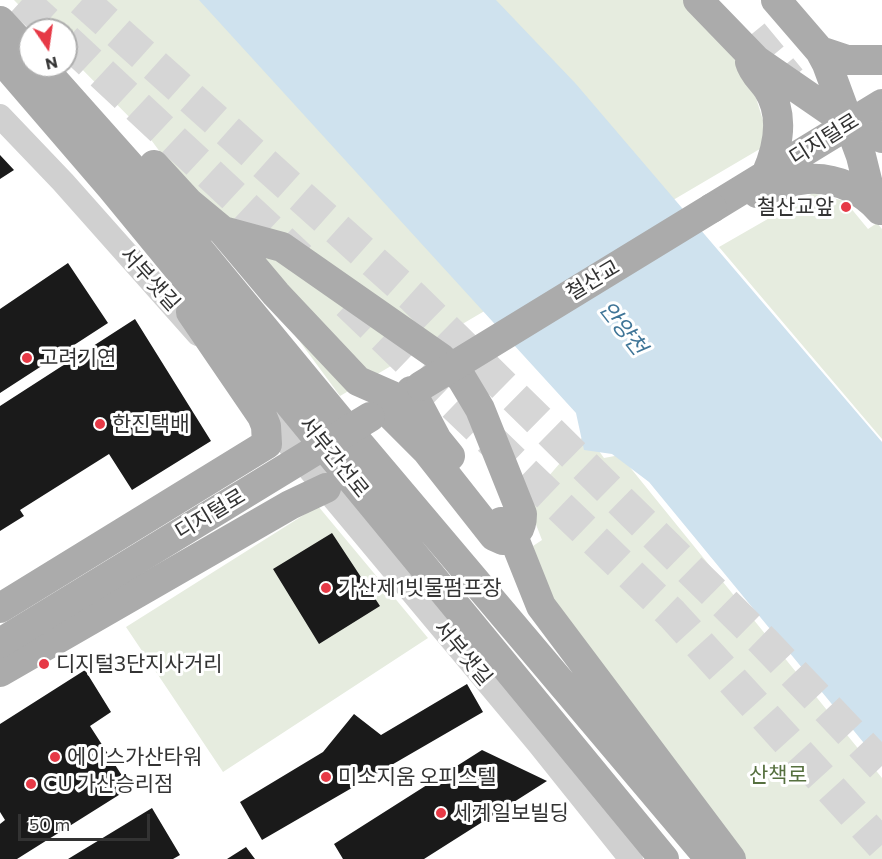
<!DOCTYPE html>
<meta charset="utf-8">
<style>
body{margin:0}
#map{position:relative;width:882px;height:859px;overflow:hidden;background:#fff;font-family:Commissioner,sans-serif}
canvas{display:block}
.north{position:absolute;left:18px;top:18px;width:60px;height:60px;box-sizing:border-box;background:#fff;border:2px solid #adadad;border-radius:50%;rotate:167deg;font-size:16px;font-weight:700;line-height:24px;text-align:center;color:#333}
.north::after{content:'';display:block;margin:auto;width:21px;height:27px;background:#e63946;clip-path:polygon(50% 0,100% 100%,50% 72%,0 100%)}
.scale{position:absolute;left:18px;top:814px;width:132px;height:27px;box-sizing:border-box;border:3px solid #333;border-top:0;padding-left:8px;font-size:18px;line-height:21px;white-space:nowrap;color:#333;-webkit-text-stroke:4px #fff;paint-order:stroke}
</style>
<div id="map">
<canvas width="882" height="859"></canvas>
<div class="north">N</div>
<div class="scale">50 m</div>
</div>
<script>
const ctx = document.querySelector('canvas').getContext('2d');
ctx.lineJoin = 'round';
function fillPath(path, color) {
  ctx.fillStyle = color;
  ctx.fill(path, 'evenodd');
}
function stroke(path, color, width, dash) {
  ctx.strokeStyle = color;
  ctx.lineWidth = width;
  ctx.lineCap = dash ? 'butt' : 'round';
  ctx.setLineDash(dash || []);
  ctx.stroke(path);
}
function write(font, color, halo, rows, align = 'center') {
  ctx.font = font + ' Commissioner,"Noto Sans KR",sans-serif';
  ctx.lineWidth = 6;
  ctx.setLineDash([]);
  ctx.textBaseline = 'middle';
  ctx.strokeStyle = halo;
  ctx.fillStyle = color;
  for (const [text, x, y, turn = 0] of rows) {
    ctx.save();
    ctx.translate(x, y);
    ctx.rotate((+turn || 0) * Math.PI / 180);
    ctx.textAlign = isNaN(turn) ? turn : align;
    if (halo) ctx.strokeText(text, 0, 0);
    ctx.fillText(text, 0, 0);
    ctx.restore();
  }
}
const green = new Path2D(`
 M14 0H686L748 72 770 143 340 396 149 137 66 53V30H43Z
 M813 193 845 201 868 229 877 223 882 229V439L719 247Z
 M586 433 604 458 620 455 882 778V859H742L549 596 533 546 542 540 525 496 541 485Z
 M318 506 428 638 223 772 126 627Z`);
const water = new Path2D(`
 M199 0H496L576 84 882 442V765L649 482 612 454 584 450 576 413Z`);
const building = new Path2D(`
 M0 155 14 170 0 179Z
 M68 263 108 323 0 393V309Z
 M135 319 211 441 132 490 109 454 20 510 24 516 0 531V406Z
 M332 533 380 606 319 644 273 569Z
 M85 670 111 712 90 726 130 788 17 859H0V824L5 820 0 812V724Z
 M467 684 483 712 262 840 240 802 323 752 354 714 381 735Z
 M482 750 547 781 424 859H343L334 844Z
 M152 808 180 855 173 859H68Z
 M246 847 255 859H227Z`);
const majorTunnel = new Path2D(`
 M753 33 791 79`);
const highwayTunnel = new Path2D(`
 M22 0 55 30
 M82 0 413 297 763 641 882 766
 M66 40 300 258
 M348 303 672 614 882 845`);
const minor = new Path2D(`
 M0 116 63 182 198 334
 M260 410 539 744 631 859`);
const major = new Path2D(`
 M698 0 756 60 849 124 882 138
 M776 0 820 51 827 64 861 156 872 200
 M0 21 30 53
 M820 51 847 60H882
 M0 58 111 187 664 859
 M750 62C753 73 762 80 768 89 785 116 778 148 766 175
 M41 66 130 166 356 440 710 859
 M154 165 188 202 223 231 276 294 358 381 399 399
 M757 193C792 181 814 171 850 187 862 193 871 199 880 210
 M712 208 882 104
 M223 231 282 247 441 358 462 379 480 409 522 514C522 529 517 535 503 540L494 536 427 451 384 408
 M411 391 437 440 450 456
 M501 522 513 536 541 606 731 859
 M0 608 267 444 266 426 262 416 191 312
 M0 672 290 505 326 488`);
const majorBridge = new Path2D(`
 M421 386 712 208
 M0 643 370 417`);
const markers = [
 [846,207,6,"#e63946"],
 [27,358,6,"#e63946"],
 [100,424,6,"#e63946"],
 [326,588,6,"#e63946"],
 [44,664,6,"#e63946"],
 [55,757,6,"#e63946"],
 [326,777,6,"#e63946"],
 [31,784,6,"#e63946"],
 [441,813,6,"#e63946"]
];
const streetNames = [
 ["디지털로",824,139,-32],
 ["서부샛길",150,279,48],
 ["철산교",593,280,-31],
 ["서부간선로",334,457,51],
 ["디지털로",210,514,-31],
 ["서부샛길",463,653,50]
];
const poiNames = [
 ["철산교앞",834,207,"right"],
 ["고려기연",39,358],
 ["한진택배",112,424],
 ["가산제1빗물펌프장",338,588],
 ["디지털3단지사거리",56,664],
 ["에이스가산타워",67,757],
 ["미소지움 오피스텔",338,777],
 ["CU 가산승리점",43,784],
 ["세계일보빌딩",453,813]
];
const parkNames = [
 ["산책로",778,775]
];
const waterNames = [
 ["안양천",623,328,52]
];
fillPath(green, '#e6ecdf');
fillPath(water, '#cfe2ee');
fillPath(building, '#1a1a1a');
stroke(majorTunnel, '#d6d6d6', 30, [30, 15]);
stroke(highwayTunnel, '#d6d6d6', 33, [33, 16]);
stroke(minor, '#d0d0d0', 24);
stroke(major, '#ababab', 30);
stroke(majorBridge, '#ababab', 30);
for (const [x, y, r, color] of markers) {
  const dot = new Path2D();
  dot.arc(x, y, r, 0, 2 * Math.PI);
  ctx.fillStyle = color;
  ctx.fill(dot);
  stroke(dot, '#fff', 2);
}
write('21px', '#333', '#fff', streetNames);
write('21px', '#333', '#fff', poiNames, 'left');
write('21px', '#56703f', '#fff', parkNames);
write('italic 22px', '#3f7597', '#fff', waterNames);
</script>
